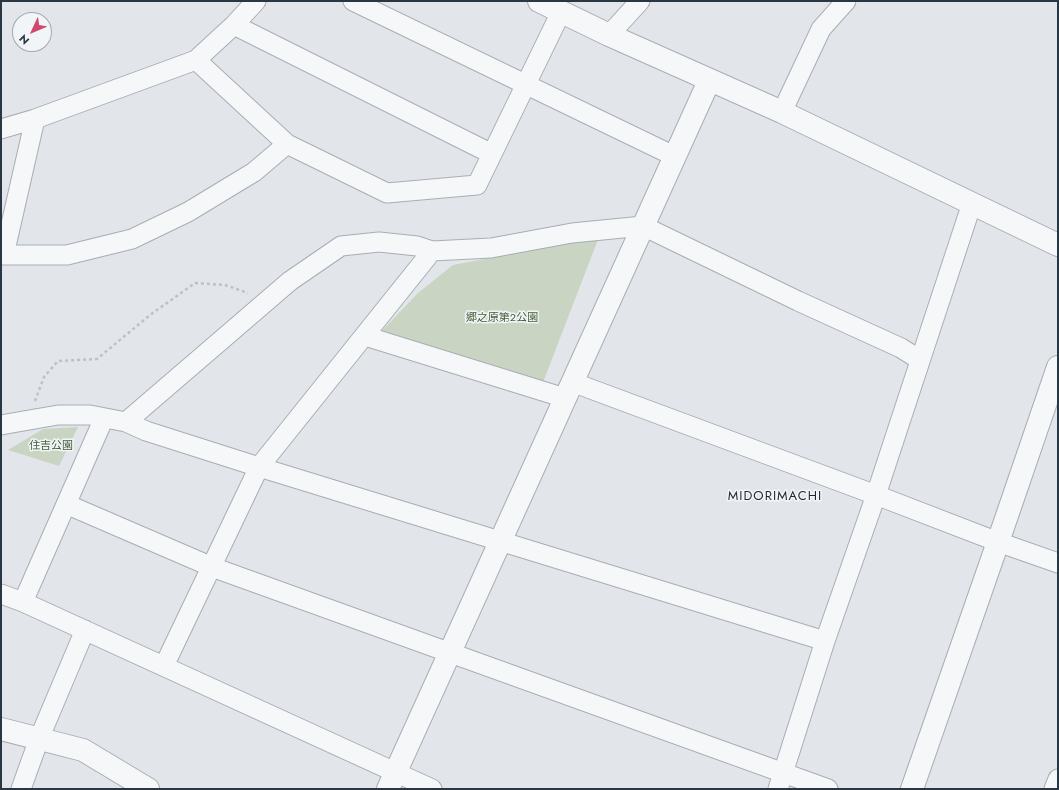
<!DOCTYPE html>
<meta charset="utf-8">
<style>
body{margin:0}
#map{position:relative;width:1059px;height:790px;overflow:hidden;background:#e2e6ea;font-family:Jost,sans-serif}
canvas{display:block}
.frame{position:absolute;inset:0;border:2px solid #2a3642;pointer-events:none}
.north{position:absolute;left:12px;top:12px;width:40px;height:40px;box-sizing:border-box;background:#f2f5f8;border:1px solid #a2a9af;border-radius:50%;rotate:226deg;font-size:11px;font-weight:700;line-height:16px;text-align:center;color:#2a3642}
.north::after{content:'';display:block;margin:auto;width:14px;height:18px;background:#ce496c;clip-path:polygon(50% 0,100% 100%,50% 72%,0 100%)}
</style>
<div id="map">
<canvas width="1059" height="790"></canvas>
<div class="frame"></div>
<div class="north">N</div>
</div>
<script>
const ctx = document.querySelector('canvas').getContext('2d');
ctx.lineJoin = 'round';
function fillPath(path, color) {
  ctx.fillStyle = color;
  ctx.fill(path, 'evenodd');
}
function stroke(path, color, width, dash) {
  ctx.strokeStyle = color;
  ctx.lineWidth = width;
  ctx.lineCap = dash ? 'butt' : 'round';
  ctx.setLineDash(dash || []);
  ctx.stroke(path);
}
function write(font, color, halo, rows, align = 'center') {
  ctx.font = font + ' Jost,"Noto Sans JP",sans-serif';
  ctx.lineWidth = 3;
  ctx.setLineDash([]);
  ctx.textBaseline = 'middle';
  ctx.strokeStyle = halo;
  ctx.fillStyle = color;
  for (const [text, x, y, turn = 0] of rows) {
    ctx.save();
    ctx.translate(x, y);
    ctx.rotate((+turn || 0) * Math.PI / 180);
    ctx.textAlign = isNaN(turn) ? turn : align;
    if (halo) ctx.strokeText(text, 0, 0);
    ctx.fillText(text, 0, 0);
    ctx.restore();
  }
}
const green = new Path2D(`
 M599 237 537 398 378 335 418 293 453 265Z
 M78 427 59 466 8 450 43 429Z`);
const path = new Path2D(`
 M35 401 44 377 58 361 97 359 150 315 195 283 225 285 248 293`);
const minor = new Path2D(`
 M353 1 674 156
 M234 25 492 154
 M609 35 640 1
 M196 60 287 144 387 193 477 185 561 12
 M782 112 821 29 846 1
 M35 119 4 255H67L132 239 188 212 254 172 287 144
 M1 129 35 119 196 60 234 25 256 1
 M365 336 565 398
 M572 382 876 495 998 542 1058 563
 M126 422 290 281 341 246 379 242 417 246 432 251 491 248 572 233 643 226 798 301 901 348 920 360
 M1 425 58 415H90L126 422 146 431 259 467 825 641
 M66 504 212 567 828 789
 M1 594 23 602 432 789
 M23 602 104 418
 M164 666 259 467 432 251
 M21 789 39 739 85 630
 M778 789 825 641 876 495 972 203
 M1054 789 1058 779`);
const tertiary = new Path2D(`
 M539 1 609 35 782 112 1058 245
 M1 729 83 750 148 789
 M388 789 709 81
 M912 789 998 542 1058 367`);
const parkNames = [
 ["郷之原第2公園",502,318],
 ["住吉公園",51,446]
];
const quarterNames = [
 ["MIDORIMACHI",775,497]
];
fillPath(green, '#cad4c3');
stroke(minor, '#a7aeb4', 21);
stroke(tertiary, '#a7aeb4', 24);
stroke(path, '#bcc1c6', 2.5, [3, 3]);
stroke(minor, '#f5f7f9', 19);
stroke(tertiary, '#f5f7f9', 22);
write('11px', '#435e38', '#f2f5f8', parkNames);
ctx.letterSpacing = '1px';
write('13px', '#1c2733', '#f2f5f8', quarterNames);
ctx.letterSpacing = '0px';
</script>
